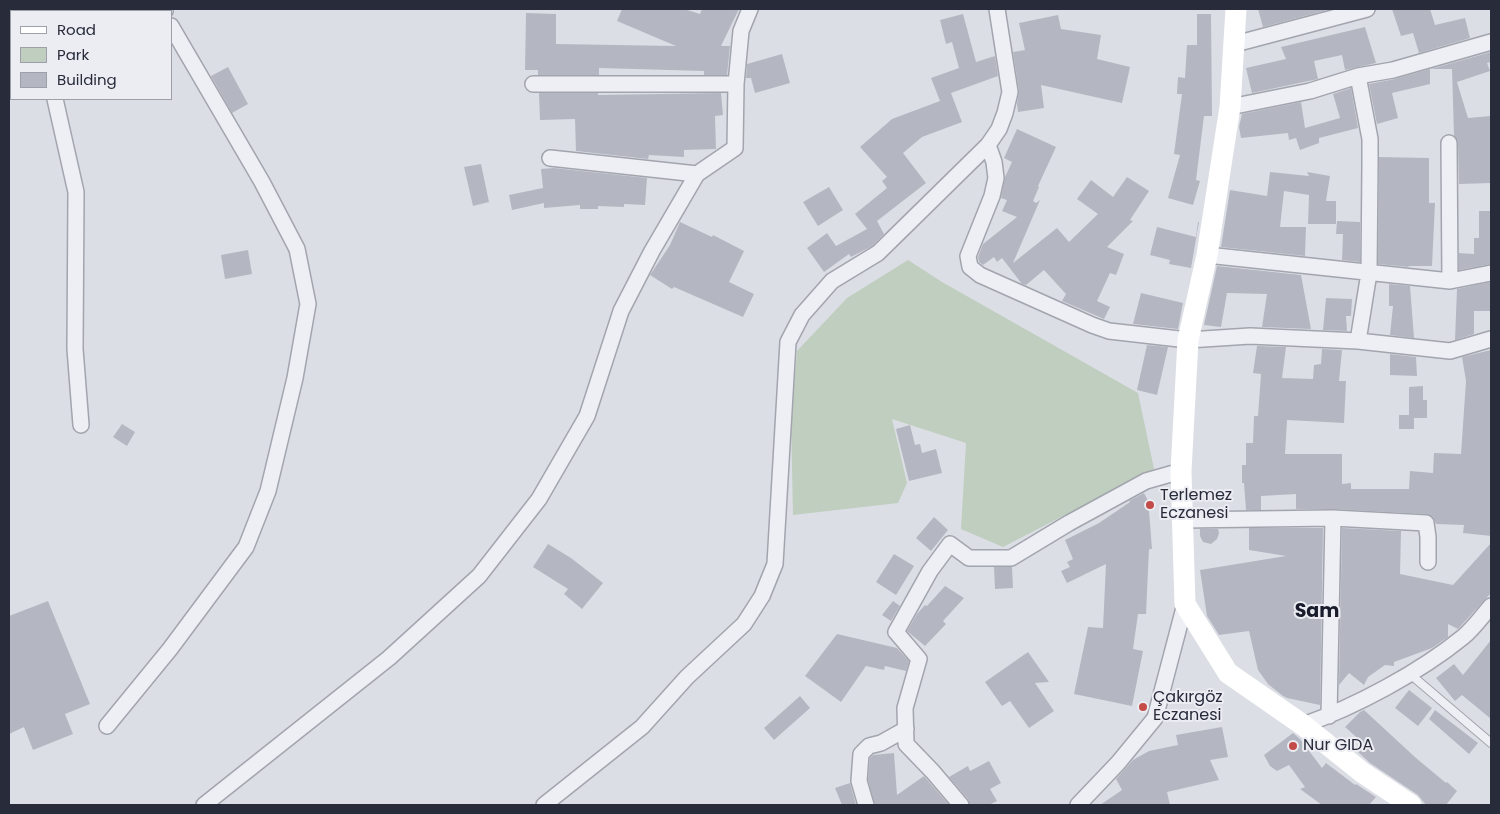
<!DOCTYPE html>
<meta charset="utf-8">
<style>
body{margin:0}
#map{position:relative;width:1500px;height:814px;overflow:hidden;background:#dcdee5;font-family:Poppins,sans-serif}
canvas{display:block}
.frame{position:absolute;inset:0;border:10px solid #272b3a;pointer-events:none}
.legend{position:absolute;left:10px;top:10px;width:162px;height:90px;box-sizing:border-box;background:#ebedf3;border:1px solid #9d9fa9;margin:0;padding:6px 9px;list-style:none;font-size:15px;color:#272b3a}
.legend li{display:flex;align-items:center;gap:10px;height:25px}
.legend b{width:25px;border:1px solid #9d9fa9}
</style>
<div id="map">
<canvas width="1500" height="814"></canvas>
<div class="frame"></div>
<ul class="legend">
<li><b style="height:6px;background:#fff"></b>Road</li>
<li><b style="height:14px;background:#bfcebe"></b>Park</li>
<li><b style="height:14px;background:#b4b7c1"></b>Building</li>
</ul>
</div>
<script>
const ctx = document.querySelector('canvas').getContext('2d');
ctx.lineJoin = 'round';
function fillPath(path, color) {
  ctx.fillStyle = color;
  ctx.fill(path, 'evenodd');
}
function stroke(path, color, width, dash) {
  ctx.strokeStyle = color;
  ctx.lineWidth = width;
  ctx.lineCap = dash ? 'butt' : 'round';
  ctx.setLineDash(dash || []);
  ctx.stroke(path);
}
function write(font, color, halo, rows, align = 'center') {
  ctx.font = font + ' Poppins,sans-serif';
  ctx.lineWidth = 4;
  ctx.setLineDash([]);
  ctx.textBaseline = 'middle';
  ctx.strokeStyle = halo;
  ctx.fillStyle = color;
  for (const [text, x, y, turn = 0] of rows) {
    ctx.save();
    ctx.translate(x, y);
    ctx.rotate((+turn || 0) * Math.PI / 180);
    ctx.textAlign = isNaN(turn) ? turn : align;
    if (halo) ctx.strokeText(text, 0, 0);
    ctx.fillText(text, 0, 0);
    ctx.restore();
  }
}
const green = new Path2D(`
 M908 260 942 282 1138 393 1154 469 1003 547 961 529 966 443 892 419 907 483 898 503 793 515 791 418 797 351 847 298Z`);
const building = new Path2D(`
 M622 9H684L700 14 702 9H739L721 46H730L727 75H704V71L599 68V75H538V70H525L526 13 556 14V44L676 46 617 21Z
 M1258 9H1331L1263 27Z
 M1392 9H1430L1435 25 1465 18 1470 38 1419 53 1413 33 1401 36Z
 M963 14 976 62 995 56 998 76 951 93 962 122 922 137 903 153 926 183 877 221 884 234 872 246 851 257 849 254 824 272 807 248 827 233 836 246 867 229 855 214 887 188 882 181 887 177 860 147 892 119 940 101 931 78 959 68 952 42 946 44 940 20Z
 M1197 14H1211L1212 116H1204L1196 180 1200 181 1193 205 1168 198 1180 155 1174 154 1182 94H1177L1178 77 1185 78 1187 45H1197Z
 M1058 15 1061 29 1101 35 1097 59 1130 67 1122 103 1041 85 1044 108 1018 112 1017 104 1019 91 1013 52 1025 50 1019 23Z
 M1365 27 1376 63 1345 70 1342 55 1314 61 1318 79 1252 93 1246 68 1286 59 1281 47Z
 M1491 52V62L1487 63 1490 71 1457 82 1468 118 1491 116V183L1459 184 1458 143 1454 135 1452 69H1431Z
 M782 54 790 83 755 93 751 78H746L747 64Z
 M228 67 248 104 232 113 211 76Z
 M1430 69V84L1392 93 1398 118 1377 124 1369 84 1395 79Z
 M1351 88 1358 128 1319 138V143L1300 150 1296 138 1289 140 1288 133 1241 138 1239 127 1242 114 1301 102 1305 128 1340 118 1333 94Z
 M539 93H598V95L721 93 723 115 715 116 716 149 684 150V157L649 155 648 159 576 151 575 119 540 120Z
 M1017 129 1056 147 1038 186 1039 187 1033 201 1036 203 1040 200 1013 263 1057 228 1069 242 1098 214 1077 199 1091 180 1113 197 1127 177 1149 191 1130 220 1133 221 1107 247 1124 254 1116 275 1110 273 1097 301 1110 307 1104 319 1062 301 1066 294 1044 270 1026 285 1022 284 1002 258 997 262 994 257 983 265 979 262 978 257 983 244 1017 217 1002 211 1007 200 1001 198 1005 177 1012 162 1004 158Z
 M1379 157 1429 158V203H1435L1432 266H1408L1409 267 1378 264Z
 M481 164 489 202 473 206 464 167Z
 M554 168 647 178 645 205 624 204V207L598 206V209H580V205L544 208V203L512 210 509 195 543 188 541 169Z
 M1270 172 1309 176 1307 172 1330 176 1326 201H1336V224H1308L1309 195 1284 191 1280 227H1306L1305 256 1221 247 1230 190 1267 196Z
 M829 187 843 210 818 226 803 202Z
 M1479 211H1491V264L1459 270V253L1474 254V238H1479Z
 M1337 221 1360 222V262L1342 260 1343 234H1336Z
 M680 222 712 237 713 235 744 251 729 282 754 294 743 317 674 287 672 289 650 275 670 245Z
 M1198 222H1199L1191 268 1169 264 1170 260 1150 255 1157 227 1196 237Z
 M248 250 252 274 225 279 221 255Z
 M1217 266 1301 275 1311 329 1262 327 1267 294 1227 293 1221 327 1204 325Z
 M1491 282V311H1474V334L1455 340 1457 289Z
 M1389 284 1410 286 1414 338 1390 335 1393 306H1389Z
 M1141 293 1183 303 1178 329 1133 324Z
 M1326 298 1352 299 1351 316H1346L1347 331 1323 330Z
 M1147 345 1168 347 1157 395 1137 390Z
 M1257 346 1286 347 1282 378 1313 379 1314 365 1321 364 1322 349 1342 350 1339 381H1346L1344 423 1287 420 1285 454H1342V484L1351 483V489H1409L1410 471 1433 473 1434 453 1461 454 1466 381 1462 357 1491 350V536L1463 533 1464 525 1436 524 1433 517 1426 514 1333 509H1296V494L1261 496V510H1246L1244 483H1242V465H1246V443H1253L1254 416H1258L1261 374 1253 373Z
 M1390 354 1416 357 1417 376 1390 375Z
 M1423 386V400H1427V418H1414V429H1399V415H1409V387Z
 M122 424 135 432 127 446 113 437Z
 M910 425 915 445 920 444 922 453 936 449 942 473 909 481 896 429Z
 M1144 493 1153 510 1149 511 1152 549H1149L1146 614H1138L1133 649 1143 651 1132 706 1074 694 1088 627 1103 628 1106 564 1067 583 1061 571 1070 567 1067 562 1073 559 1065 540 1099 523 1130 502 1129 501Z
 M934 517 948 530 931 551 916 538Z
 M1249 528H1323L1320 705 1287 698 1283 696 1268 684 1258 670 1249 631 1219 635 1207 616 1200 570 1286 556 1249 550Z
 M1342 528 1401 531 1400 574 1453 585 1491 543V593L1458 629 1448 624V637L1432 648 1394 662V666L1385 665 1368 677 1364 685 1349 673 1339 685Z
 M1200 529H1218L1219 533 1217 539 1211 544 1203 542 1200 536Z
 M548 544 571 558 603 583 582 609 564 594 568 589 533 567Z
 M894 554 914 566 896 595 876 582Z
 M994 567H1012L1013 588 995 589Z
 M945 586 964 598 943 621 946 624 925 646 907 631 917 614 925 605 927 606Z
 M48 601 90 704 65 714 73 734 33 750 24 727 9 734V616Z
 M893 601 900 606 891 621 882 615Z
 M837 634 897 648 909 661 906 671 885 666 884 670 866 666 841 702 805 676Z
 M1491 640V719L1462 695 1455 701 1436 678 1454 664 1463 675Z
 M1028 652 1049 682 1035 683 1054 711 1029 728 1010 701 1002 706 985 682Z
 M1409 690 1432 708 1418 726 1395 708Z
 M800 696 810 708 774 740 764 728Z
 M1364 710 1416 758 1446 783 1447 782 1457 791 1446 805H1426L1418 795 1370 763 1356 750 1363 743 1345 727 1360 712Z
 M1435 710 1478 743 1469 754 1429 719Z
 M1222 727 1228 757 1210 760 1219 780 1167 792 1170 805H1100L1122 790 1116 779 1133 760 1149 751 1178 745 1176 735Z
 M1293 733 1300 739 1322 768 1326 763 1355 785 1356 784 1376 797 1369 805H1322L1300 789 1305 787 1289 765 1277 771 1270 766 1264 755Z
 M894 753 897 795 924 776 949 805H875L868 780 870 758 873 755Z
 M989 761 1001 783 990 789 997 801 989 805H970L968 799 949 777 968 766 970 771Z
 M850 783 856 805H842L835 788Z`);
const lane = new Path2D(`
 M1410 674 1491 743`);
const street = new Path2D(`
 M38 9 39 11
 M164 9 165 11
 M1235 44 1367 9
 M1358 76 1370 139V164L1369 273 1358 341
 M533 84H736
 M55 99 76 192 75 349 81 425
 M1230 107 1310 91 1358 76 1393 70 1491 42
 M1449 143 1450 281
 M988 145 994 162 996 178 992 196 968 256 970 267 980 275 1092 325 1109 331 1188 340 1250 336 1358 341 1450 351 1491 339
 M550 158 697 174
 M1207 255 1450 281 1491 273
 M1183 520 1333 518 1426 523 1428 537V562
 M1329 716 1333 518
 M1303 725C1355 707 1420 672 1463 637 1474 628 1482 616 1491 606
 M107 726 170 649 246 547 268 491 295 378 308 304 297 249 262 182 171 26
 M204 805 389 658 479 576 539 499 587 416 621 311 652 251 697 174 735 148 736 84 741 31 750 9
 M544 805 642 727 687 677 744 624 762 596 775 564 788 342 802 315 832 281 878 253 988 145 999 129 1005 113 1010 92 997 9
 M866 805 859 781 861 754 869 746 881 743 906 729
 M961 805 933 772 906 744 905 708 919 659 896 632 930 571 950 544 969 558H1011L1069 523 1146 481 1181 471
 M1078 805 1118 763 1155 718 1185 604`);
const secondary = new Path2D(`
 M1236 9 1230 107 1207 255 1188 340 1181 471 1185 604 1228 673 1303 725 1363 773 1411 805`);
const markers = [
 [1150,505,5,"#c34b48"],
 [1143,707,5,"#c34b48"],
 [1293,746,5,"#c34b48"]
];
const poiNames = [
 ["Terlemez",1160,496],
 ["Eczanesi",1160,514],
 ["Çakırgöz",1153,698],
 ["Eczanesi",1153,716],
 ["Nur GIDA",1303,746]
];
const quarterNames = [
 ["Sam",1317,612]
];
fillPath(green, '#bfcebe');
fillPath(building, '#b4b7c1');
stroke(lane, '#a2a5ae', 10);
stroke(street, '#a2a5ae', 18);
stroke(lane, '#eeeff4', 8);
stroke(street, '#eeeff4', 15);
stroke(secondary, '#fff', 21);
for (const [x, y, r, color] of markers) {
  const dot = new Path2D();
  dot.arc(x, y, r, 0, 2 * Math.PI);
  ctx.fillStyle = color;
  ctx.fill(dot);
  stroke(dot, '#ebedf3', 2);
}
write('16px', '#272b3a', '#ebedf3', poiNames, 'left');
write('bold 19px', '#191c2b', '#ebedf3', quarterNames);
</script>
